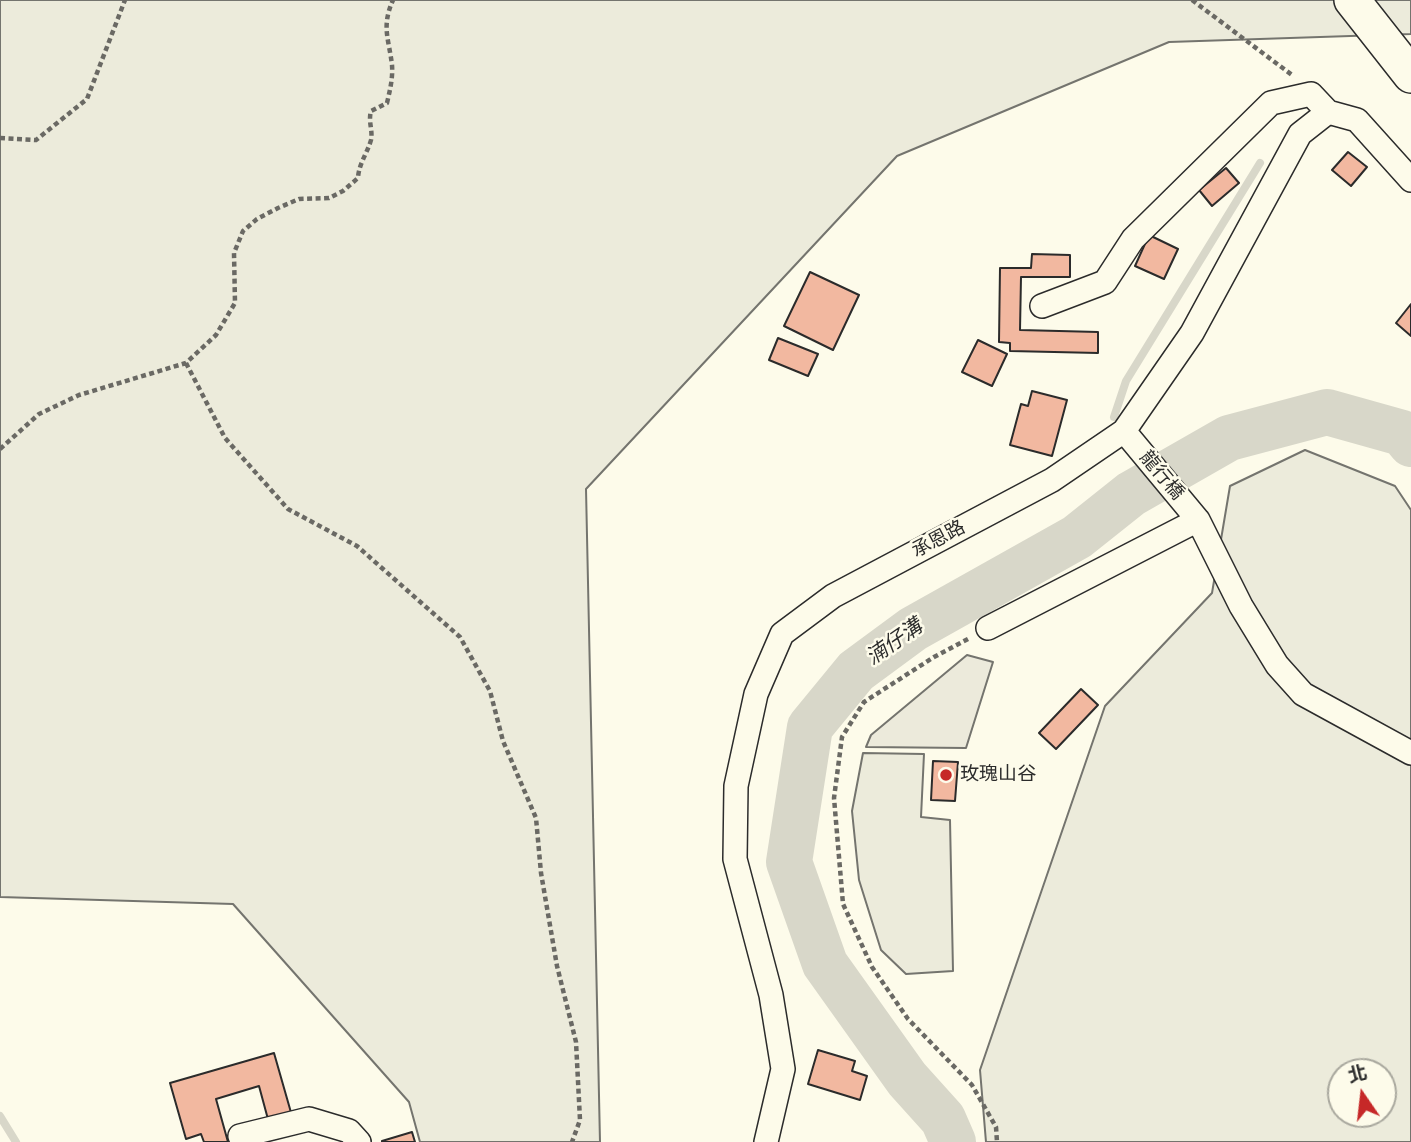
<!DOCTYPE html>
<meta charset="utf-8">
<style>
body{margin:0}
#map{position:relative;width:1411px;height:1142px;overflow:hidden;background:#fdfbea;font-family:"Roboto Condensed","Noto Sans TC",sans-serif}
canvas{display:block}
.north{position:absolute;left:1327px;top:1058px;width:70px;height:70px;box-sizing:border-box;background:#fdfbea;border:2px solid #a9a89e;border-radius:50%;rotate:346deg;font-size:19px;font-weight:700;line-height:28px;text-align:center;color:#2b2b2b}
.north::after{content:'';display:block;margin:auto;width:24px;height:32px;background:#c62828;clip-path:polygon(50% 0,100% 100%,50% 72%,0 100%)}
</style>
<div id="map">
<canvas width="1411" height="1142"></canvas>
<div class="north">北</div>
</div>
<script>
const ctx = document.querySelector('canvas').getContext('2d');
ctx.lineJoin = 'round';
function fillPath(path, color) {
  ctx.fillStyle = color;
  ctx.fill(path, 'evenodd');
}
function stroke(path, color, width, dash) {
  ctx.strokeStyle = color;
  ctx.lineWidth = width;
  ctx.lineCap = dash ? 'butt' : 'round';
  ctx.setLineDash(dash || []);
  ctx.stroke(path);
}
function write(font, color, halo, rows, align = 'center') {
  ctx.font = font + ' "Roboto Condensed","Noto Sans TC",sans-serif';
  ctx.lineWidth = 5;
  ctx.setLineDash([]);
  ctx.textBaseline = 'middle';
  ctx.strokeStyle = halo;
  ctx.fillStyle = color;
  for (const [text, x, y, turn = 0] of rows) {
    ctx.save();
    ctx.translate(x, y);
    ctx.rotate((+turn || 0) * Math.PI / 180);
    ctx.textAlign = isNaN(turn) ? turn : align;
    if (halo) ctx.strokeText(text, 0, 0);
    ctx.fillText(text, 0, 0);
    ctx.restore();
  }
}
const green = new Path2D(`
 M0 0H1411V34L1169 42 897 156 586 489 600 1142H420L409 1102 233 904 0 897Z
 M1305 450 1395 486 1411 510V1142H986L980 1070 1105 706 1212 593 1230 486ZM1341 1072H1383V1114H1341Z
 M863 753 924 754 921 817 950 820 953 971 906 974 881 950 859 880 852 811Z`);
const parking = new Path2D(`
 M967 655 993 662 966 748 866 747 871 735Z`);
const stream = new Path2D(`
 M1114 417 1126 381 1260 163
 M1121 478 1131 494
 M0 1116 16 1142`);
const river = new Path2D(`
 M953 1142 943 1119 907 1079 825 964 789 862 810 727 856 671 913 629 1077 537 1131 494 1229 438 1327 412 1402 433 1411 444`);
const building = new Path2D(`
 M1348 152 1367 167 1351 186 1332 170Z
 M1226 168 1239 183 1212 206 1199 190Z
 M1149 235 1178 249 1164 279 1135 266Z
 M1032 254 1070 255V277H1021L1020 330 1098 332V353L1010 351V343L999 342 1000 268H1031Z
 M810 272 859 295 833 350 784 326Z
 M1411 304V336L1396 323Z
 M778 338 818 354 808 376 769 360Z
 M978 340 1007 354 992 386 962 372Z
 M1032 391 1067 400 1052 456 1010 445 1021 404 1028 406Z
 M1081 689 1098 705 1056 749 1039 733Z
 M933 761 958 762 955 801 931 800Z
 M818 1050 855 1061 852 1071 867 1076 860 1100 808 1084Z
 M274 1053 292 1116 269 1123 259 1086 216 1099 228 1142H204L201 1134 186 1139 170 1083Z
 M412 1132 415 1142H382V1141Z`);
const path = new Path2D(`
 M1192 0 1292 75
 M0 138 36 140 87 99 125 0
 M186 363 225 438 288 509 357 546 460 637 490 691 503 741 536 818 541 873 557 966 576 1042 580 1120 572 1142
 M0 449 39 414 79 395 186 363 216 335 235 303 234 253 243 231 257 219 278 208 299 199 329 198 343 191 358 178C359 163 367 154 371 140 373 130 368 122 371 111L387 103C390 90 393 78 392 65 389 39 381 27 393 0
 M968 639 934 657 864 702 842 737 834 798 843 904 872 967 908 1019 972 1085 996 1127 997 1142`);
const street = new Path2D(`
 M1042 306 1105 282 1133 239 1271 103 1311 94 1328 112
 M1124 431 1198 520 1241 606 1277 665 1303 694 1411 753
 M988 628 1198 520
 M240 1136 309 1119 349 1131 359 1142
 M766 1142 783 1069 771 995 735 859 736 786 756 694 782 634 833 596 1052 480 1124 431 1192 333 1300 134 1328 112 1357 120 1411 180`);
const primary = new Path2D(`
 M1352 0 1411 75`);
const markers = [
 [946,775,7,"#c62828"]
];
const streetNames = [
 ["龍行橋",1161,476,50],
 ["承恩路",939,540,-28]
];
const poiNames = [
 ["玫瑰山谷",960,775]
];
const waterNames = [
 ["湳仔溝",895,643,-35]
];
fillPath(green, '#ecebdb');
stroke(green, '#74746e', 2);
fillPath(parking, '#eceadb');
stroke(parking, '#74746e', 2);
stroke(stream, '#d8d7c9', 8);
stroke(river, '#d8d7c9', 46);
fillPath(building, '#f2b8a0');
stroke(building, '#2b2b2b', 2);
stroke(street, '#2b2b2b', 26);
stroke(primary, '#2b2b2b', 38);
stroke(path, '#6a6964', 4.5, [5, 3.5]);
stroke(street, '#fdfbea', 23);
stroke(primary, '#fdfbea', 35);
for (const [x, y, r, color] of markers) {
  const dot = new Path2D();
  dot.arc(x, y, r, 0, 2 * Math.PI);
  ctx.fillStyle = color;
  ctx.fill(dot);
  stroke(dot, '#fdfbea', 2.5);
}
write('19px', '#2b2b2b', '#fdfbea', streetNames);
write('19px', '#2b2b2b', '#fdfbea', poiNames, 'left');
write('italic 21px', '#2b2b2b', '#fdfbea', waterNames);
</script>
